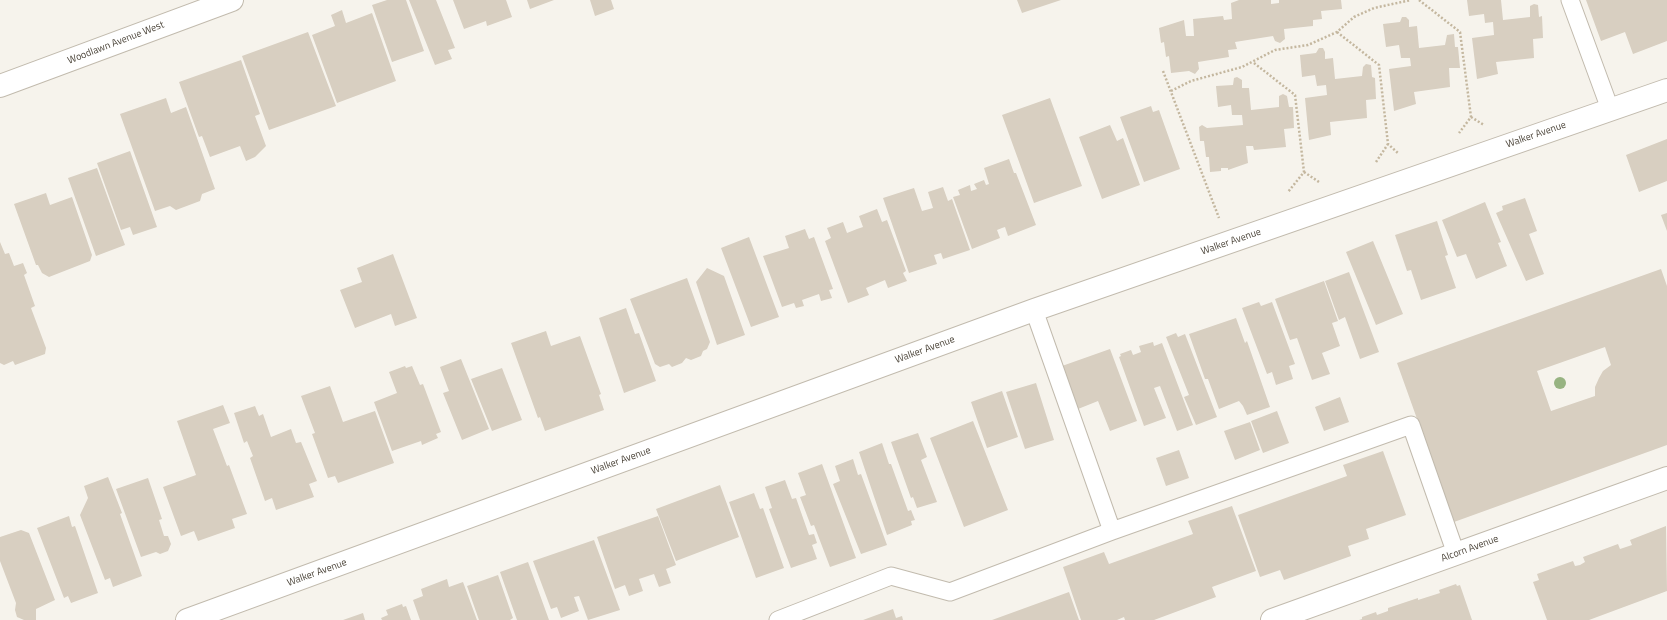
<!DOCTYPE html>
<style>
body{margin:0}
canvas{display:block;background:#f6f3ec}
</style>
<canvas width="1667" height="620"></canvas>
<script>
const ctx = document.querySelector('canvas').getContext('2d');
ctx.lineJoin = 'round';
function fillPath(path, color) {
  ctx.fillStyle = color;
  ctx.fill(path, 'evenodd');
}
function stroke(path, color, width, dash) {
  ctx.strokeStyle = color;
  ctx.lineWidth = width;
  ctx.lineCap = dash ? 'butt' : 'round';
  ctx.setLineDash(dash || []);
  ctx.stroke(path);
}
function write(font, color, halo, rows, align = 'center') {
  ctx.font = font + ' "Titillium Web",sans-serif';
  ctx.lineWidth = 3.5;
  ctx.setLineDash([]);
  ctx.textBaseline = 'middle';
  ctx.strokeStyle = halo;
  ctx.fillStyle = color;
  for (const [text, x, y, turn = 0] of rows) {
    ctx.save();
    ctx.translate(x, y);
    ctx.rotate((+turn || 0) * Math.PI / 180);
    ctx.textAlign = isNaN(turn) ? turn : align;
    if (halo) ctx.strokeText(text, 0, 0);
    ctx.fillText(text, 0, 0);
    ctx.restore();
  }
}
const building = new Path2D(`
 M387 0H406L424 51 392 62 372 5Z
 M409 0H436L455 48 448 50 452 59 435 65Z
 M453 0H506L512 17 487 26 486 21 464 29Z
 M527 0H554L530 9Z
 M590 0H611L614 9 595 16Z
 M1017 0H1061L1022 13Z
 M1239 0H1271V4L1279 3V0H1341L1342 9 1321 11 1322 19 1313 20V26L1284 29 1285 39 1280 43 1275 41 1273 36 1235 42 1237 49 1228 50 1229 57 1198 62 1199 69 1195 74 1189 71 1171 73 1169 56 1166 57 1164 42 1161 43 1159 28 1184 20 1186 36H1194L1193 19 1223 16 1224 20 1232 19 1231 3Z
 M1467 0H1501L1503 20 1530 17V6L1534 4 1538 5 1539 17 1542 16 1543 38 1533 39 1534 58 1496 62 1498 74 1477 79 1472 38 1494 35 1493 22 1485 23 1484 14 1469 16Z
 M1586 0H1667V41L1633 54 1625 32 1601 41Z
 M342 10 346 23 372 13 396 81 337 103 312 35 335 26 331 15Z
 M1402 17H1406L1409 20V27L1417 26 1419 48 1445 45 1447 35 1454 34 1455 47H1458L1460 68H1449L1450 87 1414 92 1416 104 1394 111 1389 69 1411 66 1410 58H1401L1399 45 1386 47 1383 24 1400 22Z
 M308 32 336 106 269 130 242 56Z
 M1319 48H1323L1325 52V59L1333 58 1335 79 1362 76 1363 67 1366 64 1371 65 1372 77 1375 78 1376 99 1366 100 1367 118 1330 122 1331 135 1309 140 1305 98 1327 95 1326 85 1317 86 1315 75 1302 77 1300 55 1316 53Z
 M241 60 260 114 255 116 266 146 255 157 246 161 240 146 210 157 202 136 199 137 179 82Z
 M1237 77 1242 80V88H1249L1251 110 1279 107V96L1283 94 1287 96 1289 107H1293L1294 128 1284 129 1286 147 1254 150 1253 146H1246L1248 163 1228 170V168H1221V171L1210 172 1209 157H1206L1204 141H1200L1199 127 1202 125 1207 128 1243 125 1242 115H1232L1231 105 1218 107 1216 86 1233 85 1234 78Z
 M166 98 171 113 186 107 215 189 202 194 200 201 176 210 170 206 155 211 120 114Z
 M1050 98 1082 186 1034 203 1002 115Z
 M1151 106 1153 112 1159 110 1180 169 1144 182 1120 117Z
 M1110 125 1117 141 1123 138 1140 185 1102 199 1079 137Z
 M1667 139V181L1639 192 1626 155Z
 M130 151 157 227 133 235 130 227 121 230 97 163Z
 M1009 159 1014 173H1016L1036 225 1008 236 1005 227 1002 228 997 230 1000 238 972 249 953 197 960 195 958 190 970 185 971 191 977 189 974 184 984 180 986 185 989 184 984 168Z
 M97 168 125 245 96 256 68 178Z
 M943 187 948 201 952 199 970 250 943 259 941 253 934 255 937 264 909 273 883 198 914 188 922 211 933 208 928 192Z
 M46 193 50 205 72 197 92 255 90 261 49 277 42 273 38 265H36L14 204Z
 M1525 198 1537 231 1529 234 1544 274 1526 281 1496 213 1503 210 1502 206Z
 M1485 202 1501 242 1498 243 1507 266 1476 279 1466 254 1457 257 1442 220Z
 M877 209 882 222 887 220 906 271 903 273 907 281 888 288 885 280 866 288 869 295 848 303 825 241 831 238 827 228 843 222 847 233 857 229 863 227 859 216Z
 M1667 213V231L1661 215Z
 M1437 221 1448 255 1445 256 1456 288 1421 300 1411 270 1407 271 1395 235Z
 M805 229 809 239 814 237 833 289 829 290 832 298 821 301 819 294 802 300 804 306 796 308 794 303 782 307 763 256 789 248 785 236Z
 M749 237 779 317 751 327 721 248Z
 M1373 241 1403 314 1376 325 1346 252Z
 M0 242 5 254 9 253 14 266 23 263 27 273 24 275 35 306 31 308 46 348 45 354 15 365 13 361 4 365 0 363Z
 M393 254 417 318 395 326 391 314 355 328 340 290 362 282 357 268Z
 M707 268 724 276 745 335 717 345 696 282Z
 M1661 269 1667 286V445L1454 522 1397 363ZM1605 347 1611 365 1603 371 1599 378 1595 387V396L1551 411 1537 371Z
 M1349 272 1379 352 1360 359 1345 317 1339 320 1325 281Z
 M687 278 710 342 707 349 703 351 701 356 691 360 686 358 682 363 672 367 669 364 660 367 655 364 630 299Z
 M1324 281 1338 321 1332 323 1340 346 1322 353 1330 374 1312 380 1297 338 1290 340 1275 299Z
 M1259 302 1261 306 1272 302 1295 364 1289 366 1293 379 1276 385 1272 372 1267 374 1242 308Z
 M626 308 635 334 639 333 656 381 624 393 599 318Z
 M1236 318 1245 343 1247 341 1270 407 1247 415 1243 406 1239 401 1219 409 1208 379H1205L1189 334Z
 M546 331 551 346 580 336 601 394 599 395 604 410 545 431 540 417 538 418 511 343Z
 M1176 333 1178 337 1185 334 1217 417 1196 425 1184 397 1189 395 1166 337Z
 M1153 342 1154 346 1162 343 1193 425 1177 431 1160 386 1154 388 1166 418 1144 426 1119 357 1121 356 1120 354 1131 350 1133 355 1141 352 1139 346Z
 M1110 349 1137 421 1110 431 1098 401 1078 409 1062 366Z
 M461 359 489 429 462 440 443 393 449 391 440 367Z
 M405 366 406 368 412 366 420 385 423 384 441 432 436 434 438 438 422 445 421 441 392 451 374 402 397 393 389 372Z
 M502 368 522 420 492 431 471 379Z
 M1036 383 1054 440 1025 449 1006 392Z
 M330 386 343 422 375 411 394 463 338 483 335 476 328 478 312 434 315 433 301 396Z
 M1002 391 1018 437 987 448 971 402Z
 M1340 397 1349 422 1324 431 1315 407Z
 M223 405 230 423 213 429 227 466 229 465 247 514 232 519 235 528 198 541 194 531 181 536 163 487 196 475 177 421Z
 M255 406 259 416 263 414 271 437 291 429 296 443 301 442 317 481 309 484 314 497 276 510 272 498 265 501 250 458 253 456 247 441 244 443 234 413Z
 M1277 411 1289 443 1263 453 1251 421Z
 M973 421 1008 510 964 527 930 438Z
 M1250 422 1260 450 1235 460 1224 431Z
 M918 433 927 457 921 460 937 502 917 508 913 497 911 498 891 442Z
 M882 443 889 464H891L908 511 911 510 915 520 911 521 912 525 887 535 859 452Z
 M1179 450 1189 478 1166 486 1156 458Z
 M1383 451 1406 515 1366 529 1369 539 1348 546 1351 556 1284 580 1280 570 1260 577 1238 515 1347 476 1343 465Z
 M853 459 858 475 861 474 887 545 861 554 833 484 840 481 835 466Z
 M822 464 856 558 830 567 814 525 811 526 800 497 806 495 798 473Z
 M108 477 122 513 120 514 142 576 113 587 110 578 105 580 80 515 88 498 84 486Z
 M148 478 162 519 159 520 164 536H168L171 544 168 551 160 554 156 552 141 557 116 489Z
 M785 480 792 499 796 498 809 535 814 534 817 543 812 545 817 559 791 568 769 509 772 508 765 487Z
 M720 485 739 537 676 561 656 509Z
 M754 493 760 509 763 508 784 568 756 578 729 502Z
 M1232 506 1256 571 1212 587 1216 597 1154 620H1125L1124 617 1117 620H1081L1063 567 1104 552 1109 564 1193 534 1188 521Z
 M69 516 72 527 75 526 98 593 71 603 68 596 64 598 37 528Z
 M658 516 676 565 666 569 671 583 659 587 654 574 639 579 643 591 629 596 625 585 615 589 597 537Z
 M1666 526 1667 591 1589 620H1547L1533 582 1539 580 1537 574 1573 561 1575 566 1580 565 1585 562 1583 557 1618 544 1620 549 1632 545 1630 540Z
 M21 530 29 533 55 600 36 609V620H24L17 617 15 610 16 603 0 561V537Z
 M594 540 620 610 588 620 579 596 574 597 579 611 561 618 557 607 551 609 533 561Z
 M528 562 549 620H517L500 572Z
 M498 575 513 618 510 620H479L467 586Z
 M447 579 449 587 463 582 477 620H420L413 600 423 596 421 589Z
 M1456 584 1457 586 1460 585 1472 620H1359L1362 619V617L1376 612 1377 615 1388 611V608L1418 598V600L1440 593 1439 590Z
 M1069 592 1079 620H992Z
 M402 604 403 607 406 606 411 620H382L381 618 388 615 386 610Z
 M893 609 896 618 902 616 903 620H863Z
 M363 613 365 620H343Z`);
const path = new Path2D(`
 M1419 0 1460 32 1471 117 1459 133
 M1337 32 1379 65 1388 144 1399 154
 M1254 63 1295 95 1304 172 1288 192
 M1163 71 1219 218
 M1171 91 1191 81 1242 67 1275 50 1308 45 1337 32 1354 17 1374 8 1411 0
 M1471 117 1484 125
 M1376 162 1388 144
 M1304 172 1319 182`);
const lane = new Path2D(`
 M1570 0 1610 109
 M1034 310 1112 531
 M778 620 891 576 950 592 1112 531 1411 425 1456 554`);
const street = new Path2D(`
 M0 86 232 0
 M187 620 1034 310 1667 90
 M1272 620 1667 478`);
const trees = [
 [1560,383]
];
const streetNames = [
 ["Woodlawn Avenue West",116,43,-21],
 ["Walker Avenue",1536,135,-19],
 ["Walker Avenue",1231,242,-19],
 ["Walker Avenue",925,350,-20],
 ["Walker Avenue",621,461,-20],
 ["Alcorn Avenue",1470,549,-20],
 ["Walker Avenue",317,573,-20]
];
fillPath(building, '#d8cfc1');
stroke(lane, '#c2bbae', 19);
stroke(street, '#c2bbae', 24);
stroke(path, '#c4b79f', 2.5, [2, 2]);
stroke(lane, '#fff', 17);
stroke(street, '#fff', 22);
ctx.fillStyle = '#97b381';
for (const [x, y] of trees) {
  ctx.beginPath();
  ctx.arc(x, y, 6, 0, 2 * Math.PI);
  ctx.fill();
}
write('10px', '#4b4439', '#fff', streetNames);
</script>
